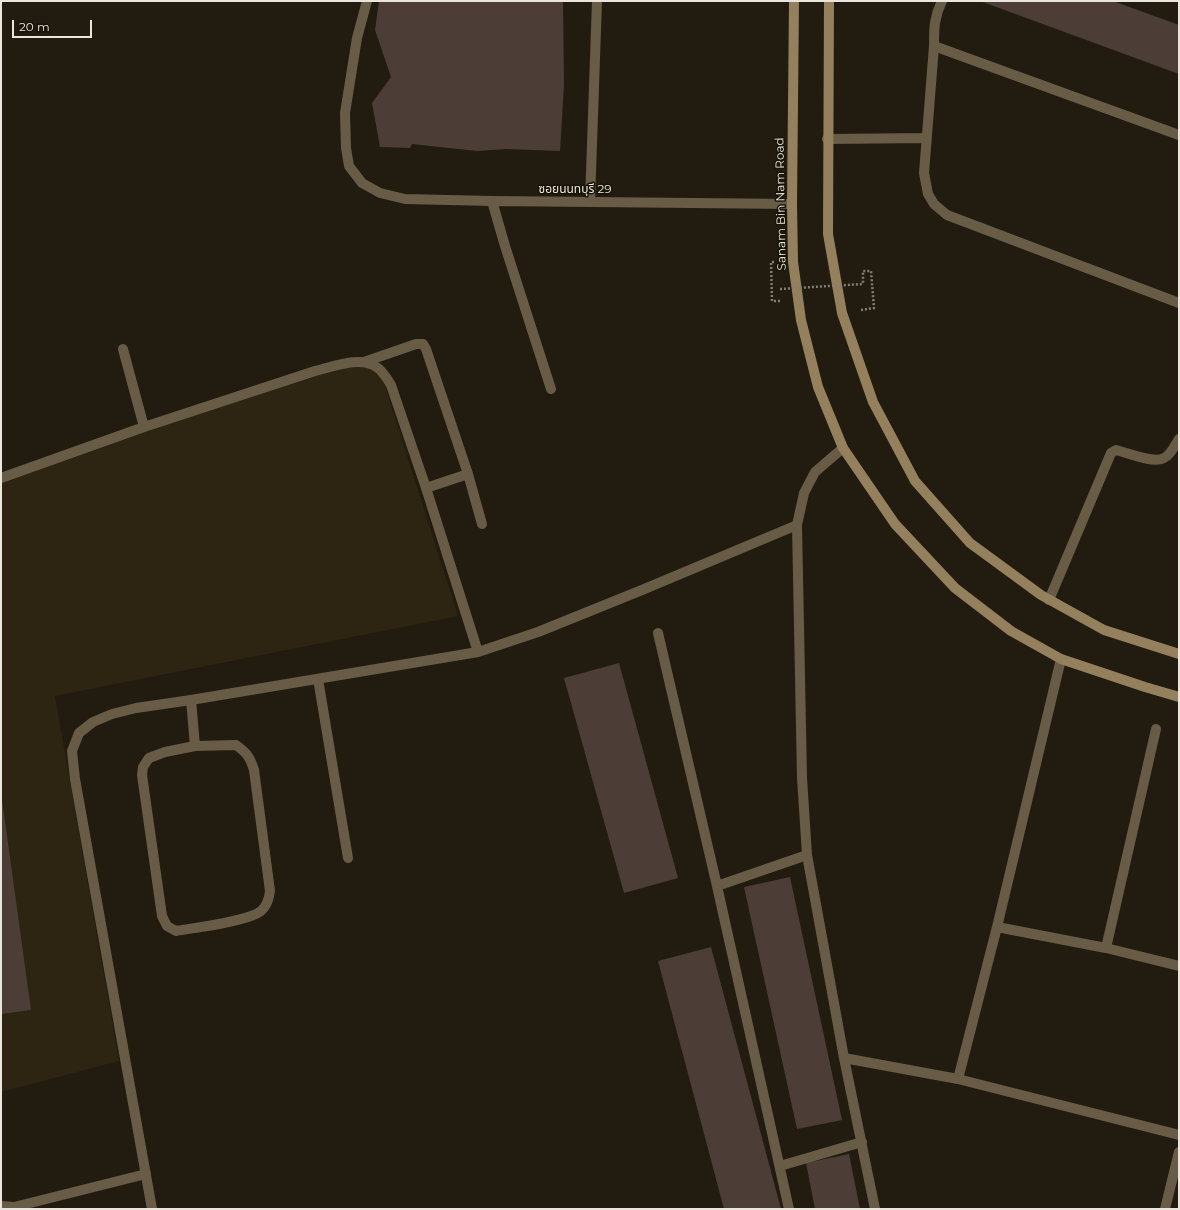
<!DOCTYPE html>
<meta charset="utf-8">
<style>
body{margin:0}
#map{position:relative;width:1180px;height:1210px;overflow:hidden;background:#221c10;font-family:Montserrat,sans-serif}
canvas{display:block}
.frame{position:absolute;inset:0;border:2px solid #eae6de;pointer-events:none}
.scale{position:absolute;left:12px;top:20px;width:80px;height:18px;box-sizing:border-box;border:2px solid #eae6de;border-top:0;padding-left:5px;font-size:12px;line-height:14px;white-space:nowrap;color:#eae6de;-webkit-text-stroke:3px #181307;paint-order:stroke}
</style>
<div id="map">
<canvas width="1180" height="1210"></canvas>
<div class="frame"></div>
<div class="scale">20 m</div>
</div>
<script>
const ctx = document.querySelector('canvas').getContext('2d');
ctx.lineJoin = 'round';
function fillPath(path, color) {
  ctx.fillStyle = color;
  ctx.fill(path, 'evenodd');
}
function stroke(path, color, width, dash) {
  ctx.strokeStyle = color;
  ctx.lineWidth = width;
  ctx.lineCap = dash ? 'butt' : 'round';
  ctx.setLineDash(dash || []);
  ctx.stroke(path);
}
function write(font, color, halo, rows, align = 'center') {
  ctx.font = font + ' Montserrat,"Noto Sans Thai",sans-serif';
  ctx.lineWidth = 3;
  ctx.setLineDash([]);
  ctx.textBaseline = 'middle';
  ctx.strokeStyle = halo;
  ctx.fillStyle = color;
  for (const [text, x, y, turn = 0] of rows) {
    ctx.save();
    ctx.translate(x, y);
    ctx.rotate((+turn || 0) * Math.PI / 180);
    ctx.textAlign = isNaN(turn) ? turn : align;
    if (halo) ctx.strokeText(text, 0, 0);
    ctx.fillText(text, 0, 0);
    ctx.restore();
  }
}
const built = new Path2D(`
 M348 360 379 367 458 616 55 696 119 1061 1 1092V481Z`);
const building = new Path2D(`
 M379 1H563L564 85 560 151 506 149 477 151 412 144 410 148 380 147 372 103 391 77 375 30Z
 M980 1H1113L1179 25V74Z
 M619 663 678 878 624 893 564 678Z
 M1 792 31 1010 1 1014Z
 M790 877 842 1120 797 1129 744 887Z
 M711 947 781 1209H724L658 961Z
 M849 1154 860 1209H815L806 1163Z`);
const path = new Path2D(`
 M774 262H771L772 301H780
 M861 310 874 308 871 271H863V284`);
const service = new Path2D(`
 M590 201 597 1
 M123 349 144 427
 M364 362 416 344H423L426 349 468 474 426 488
 M468 474 482 524
 M318 679 348 858
 M191 700 195 746
 M236 745C247 753 250 757 254 770L270 891C269 899 267 906 261 911 249 921 194 928 176 931L167 926 162 916 142 775 143 767 149 758 165 752 195 746Z
 M1 1206 14 1207 146 1174`);
const minor = new Path2D(`
 M367 1 357 38 345 113 346 148 349 166 362 183 380 193 405 199 492 201 792 204
 M942 1C934 17 934 28 934 46L924 173 928 194 934 204 947 215 1179 303
 M934 46 1179 135
 M827 139 927 138
 M492 201 505 246 551 389
 M843 448 815 472 804 493 797 525 802 778 807 855 844 1058 875 1209
 M1 478 144 427 315 371C333 367 358 356 375 366 382 370 387 378 391 385L426 488 478 652
 M1049 600 1111 453 1116 450C1128 453 1154 464 1164 458 1171 455 1175 445 1179 439
 M658 633 717 886 789 1209
 M717 886 807 855
 M997 927 1106 948 1179 966
 M1106 948 1156 729
 M844 1058 958 1079 1179 1135
 M958 1079 997 927 1061 659
 M780 1166 862 1142
 M152 1209 75 779 72 751 79 733 93 722 112 714 136 708 191 700 478 652 538 632 642 590 797 525
 M1165 1209 1179 1152`);
const secondary = new Path2D(`
 M794 1 792 204 793 262 801 320 818 387 843 448 895 524 955 588 1011 631 1061 659 1145 687 1179 697
 M829 1 828 234 842 313 873 402 915 481 970 543 1041 595 1104 630 1179 654`);
const pathBridge = new Path2D(`
 M780 289 863 284`);
const streetNames = [
 ["ซอยนนทบุรี 29",575,189],
 ["Sanam Bin Nam Road",781,204,-91]
];
fillPath(built, '#2d2412');
fillPath(building, '#4c3d37');
stroke(path, '#837e74', 2.5, [2, 2]);
stroke(service, '#695c47', 10);
stroke(minor, '#695c47', 10);
stroke(secondary, '#95805d', 10);
stroke(pathBridge, '#837e74', 2.5, [2, 2]);
write('12px', '#eae6de', '#181307', streetNames);
</script>
